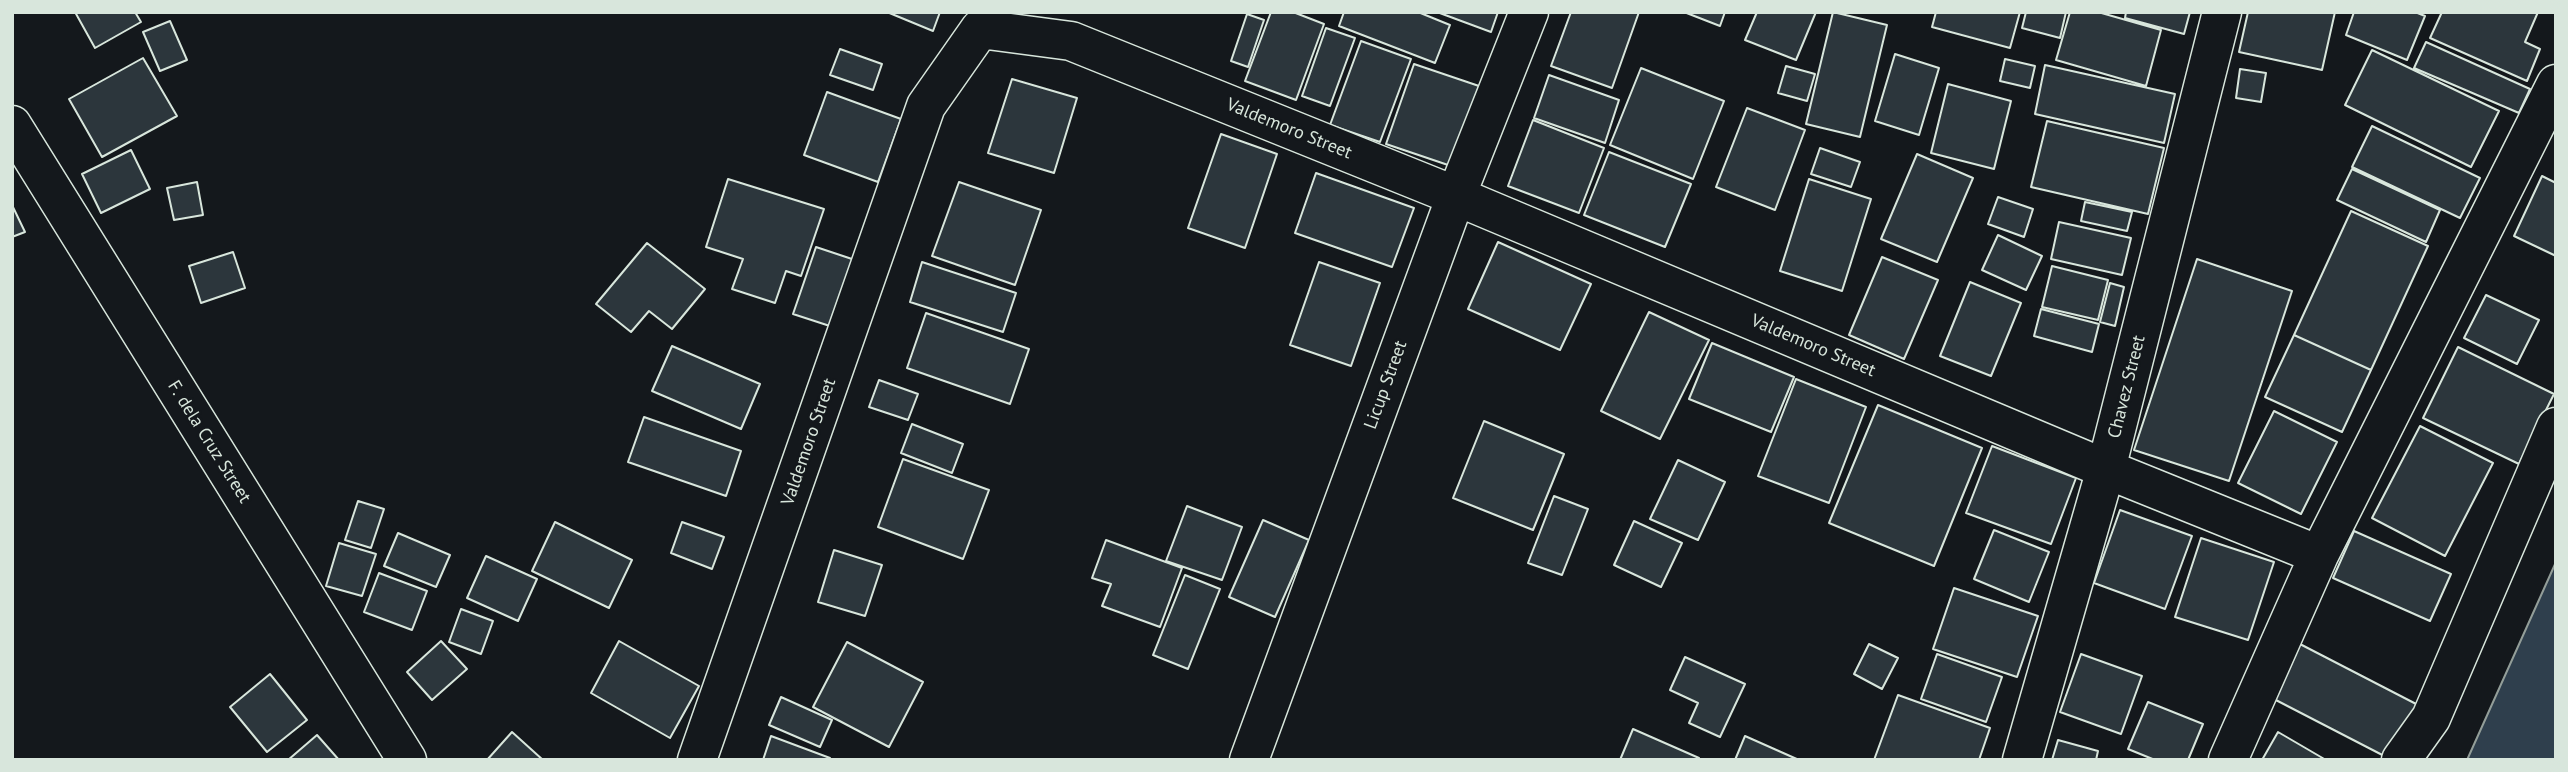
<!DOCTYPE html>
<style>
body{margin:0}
#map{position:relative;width:2568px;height:772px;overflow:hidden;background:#14181c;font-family:"PT Sans",sans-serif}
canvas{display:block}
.frame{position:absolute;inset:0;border:14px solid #d8e6dc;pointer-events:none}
</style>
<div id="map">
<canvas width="2568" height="772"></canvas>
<div class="frame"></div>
</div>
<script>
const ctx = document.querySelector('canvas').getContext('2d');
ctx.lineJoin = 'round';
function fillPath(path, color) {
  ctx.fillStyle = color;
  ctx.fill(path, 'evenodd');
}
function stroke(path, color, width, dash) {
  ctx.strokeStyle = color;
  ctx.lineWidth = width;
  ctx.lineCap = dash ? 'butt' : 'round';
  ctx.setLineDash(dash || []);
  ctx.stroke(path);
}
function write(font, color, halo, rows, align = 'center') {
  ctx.font = font + ' "PT Sans",sans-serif';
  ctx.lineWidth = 5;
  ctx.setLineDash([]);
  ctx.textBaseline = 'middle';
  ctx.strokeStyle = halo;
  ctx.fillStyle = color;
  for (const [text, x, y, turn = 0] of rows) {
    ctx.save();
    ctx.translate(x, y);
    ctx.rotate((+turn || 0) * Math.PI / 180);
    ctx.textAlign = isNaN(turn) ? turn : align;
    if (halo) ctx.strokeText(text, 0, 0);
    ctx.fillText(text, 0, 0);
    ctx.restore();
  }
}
const water = new Path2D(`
 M2556 562V760H2467Z`);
const building = new Path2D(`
 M75 12H135L141 22 95 48Z
 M887 12H940L933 31Z
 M1271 12H1293L1324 24 1296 100 1245 81Z
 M1344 12H1418L1450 25 1435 63 1339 26Z
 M1437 12H1498L1491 32Z
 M1571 12H1639L1612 88 1551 66Z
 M1684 12H1725L1720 26Z
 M1757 12H1816L1796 60 1745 40Z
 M1833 12 1887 25 1860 137 1806 124Z
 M1936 12H2020L2010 48 1932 27Z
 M2026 12H2066L2060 38 2022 28Z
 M2070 12H2098L2161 30 2146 86 2056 60Z
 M2126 12H2190L2184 34 2125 18Z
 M2248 12H2335L2322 70 2239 52Z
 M2354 12H2415L2425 16 2407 60 2346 35Z
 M2442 12H2538L2525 42 2540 49 2527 81 2430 38Z
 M1247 14 1264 20 1248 67 1231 61Z
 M170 21 187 60 160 71 143 32Z
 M1326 28 1355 38 1330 106 1302 96Z
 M1361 41 1411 59 1380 142 1330 125Z
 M2426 42 2530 89 2519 113 2414 68Z
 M840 49 882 64 873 90 830 75Z
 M2372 50 2499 111 2471 167 2345 105Z
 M1895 54 1939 68 1919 135 1875 121Z
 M143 58 177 116 102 157 69 99Z
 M2005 59 2035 66 2030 88 2000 81Z
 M1414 64 1479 86 1451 166 1386 144Z
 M2045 65 2175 94 2164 143 2035 114Z
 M1786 66 1815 74 1807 101 1778 93Z
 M1641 68 1724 101 1693 179 1610 145Z
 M2240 69 2266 73 2261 102 2236 98Z
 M1549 75 1619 100 1605 143 1534 118Z
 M1012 79 1077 98 1054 173 988 153Z
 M1948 84 2011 101 1994 169 1931 153Z
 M827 92 901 119 878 182 804 155Z
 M1747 108 1805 130 1775 210 1716 187Z
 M1533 120 1604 148 1579 213 1508 186Z
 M2047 121 2164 148 2148 214 2031 187Z
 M2372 126 2480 178 2460 218 2352 167Z
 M1221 134 1277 154 1245 248 1188 228Z
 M1820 148 1860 162 1851 187 1811 174Z
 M131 150 150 189 101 213 82 174Z
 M1609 152 1691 184 1665 247 1584 215Z
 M1917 154 1973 178 1937 262 1881 239Z
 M2352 169 2440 210 2426 242 2337 200Z
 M1316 173 1414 208 1392 267 1295 233Z
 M2542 176 2556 183V256L2514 236Z
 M728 179 824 209 801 276 786 271 775 303 732 289 743 259 706 247Z
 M1809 179 1871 199 1842 291 1780 271Z
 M197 182 203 215 174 220 167 188Z
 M959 182 1041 210 1015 285 932 256Z
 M1998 197 2033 209 2024 237 1988 224Z
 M2085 202 2132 212 2127 231 2081 221Z
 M12 205 25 232 12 237Z
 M2351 211 2428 246 2371 370 2294 335Z
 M2059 222 2131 238 2122 275 2051 259Z
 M1998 235 2042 256 2026 290 1982 270Z
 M1498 242 1591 284 1560 350 1468 309Z
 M647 243 705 289 672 329 649 311 631 332 596 304Z
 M816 247 858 261 836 328 793 314Z
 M233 252 245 288 201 303 189 266Z
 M1882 257 1938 280 1904 359 1849 335Z
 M2197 259 2292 291 2229 481 2134 450Z
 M922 262 1016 293 1003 332 910 302Z
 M1319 262 1380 283 1351 366 1290 345Z
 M2052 266 2108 280 2098 320 2042 307Z
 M1970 282 2021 303 1991 376 1940 356Z
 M2110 283 2124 287 2115 326 2100 322Z
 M2486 295 2539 320 2517 364 2464 338Z
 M2041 309 2099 324 2092 352 2034 336Z
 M1649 312 1709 340 1660 439 1601 411Z
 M926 313 1029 349 1010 404 907 368Z
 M2294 335 2371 370 2342 432 2265 397Z
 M1712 343 1794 377 1771 432 1689 399Z
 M672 346 760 384 741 429 652 391Z
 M2458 347 2554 394 2519 464 2423 418Z
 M1796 379 1866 407 1829 503 1758 476Z
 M879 380 918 394 908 420 869 407Z
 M1878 405 1982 448 1934 566 1829 523Z
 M2274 411 2337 442 2301 514 2238 483Z
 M644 417 741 451 726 496 628 462Z
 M1484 421 1564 454 1533 530 1453 498Z
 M912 424 963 444 952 473 901 453Z
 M2420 426 2493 463 2445 556 2372 518Z
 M1992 446 2076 478 2051 544 1966 513Z
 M903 459 989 490 963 559 878 527Z
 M1678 460 1725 482 1698 540 1650 519Z
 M1554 496 1588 509 1562 575 1528 563Z
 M358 501 384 509 371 548 345 540Z
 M1187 506 1242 527 1222 580 1166 561Z
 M2120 510 2192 536 2165 609 2094 583Z
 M1263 520 1309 540 1275 617 1229 597Z
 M1634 521 1682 543 1661 587 1614 565Z
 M555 522 632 560 609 608 532 571Z
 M682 522 724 537 712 569 671 553Z
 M1994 530 2049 552 2029 602 1974 579Z
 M2354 531 2451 574 2430 621 2333 578Z
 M398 533 450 555 436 587 384 566Z
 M2201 538 2274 562 2248 640 2175 617Z
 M1106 540 1182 568 1160 627 1102 606 1111 584 1092 578Z
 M339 543 376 554 362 596 326 586Z
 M834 550 882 565 865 616 818 602Z
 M486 556 537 579 518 621 467 598Z
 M379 573 427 591 412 630 364 612Z
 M1185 575 1220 589 1188 669 1153 655Z
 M1954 588 2038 616 2017 677 1933 649Z
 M461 609 493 621 481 654 449 642Z
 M441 641 467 669 432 700 407 672Z
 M619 641 699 686 670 738 591 693Z
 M847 642 923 682 889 747 813 707Z
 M2298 643 2420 706 2392 760 2270 697Z
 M1869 644 1898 658 1882 689 1854 674Z
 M1937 654 2002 677 1986 722 1921 699Z
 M2081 654 2142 676 2121 734 2060 712Z
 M1685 657 1745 684 1720 737 1689 723 1698 703 1670 690Z
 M270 674 307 720 267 752 230 707Z
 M1898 695 1990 728 1979 760H1874Z
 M781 697 832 720 820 747 769 725Z
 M2148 702 2203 724 2188 760H2155L2128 749Z
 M1633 729 1699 758 1698 760H1620Z
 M512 732 543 760H487Z
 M2278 732 2326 760H2262Z
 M317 735 339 760H288Z
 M771 736 830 758 829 760H763Z
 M1745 736 1799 760H1735Z
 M2058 740 2098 751 2096 760H2052Z`);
const minor = new Path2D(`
 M697 760 926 106 980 29 1071 41 1456 196 2106 469 2319 555
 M1249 760 1456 196 1529 12
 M2022 760 2106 469 2222 12
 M2228 760 2319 555 2556 84
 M2401 760 2431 718 2556 427`);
const primary = new Path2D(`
 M12 125 407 760`);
const streetNames = [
 ["Valdemoro Street",1289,129,22],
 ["Valdemoro Street",1813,346,23],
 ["Licup Street",1386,385,-70],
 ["Chavez Street",2127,387,-76],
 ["F. dela Cruz Street",209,442,58],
 ["Valdemoro Street",809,442,-71]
];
fillPath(water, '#2f3f4d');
stroke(water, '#939e99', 2);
fillPath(building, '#2c363c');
stroke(building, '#d8e6dc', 2);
stroke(minor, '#d8e6dc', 41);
stroke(primary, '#d8e6dc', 41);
stroke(minor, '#14181c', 38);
stroke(primary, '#14181c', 38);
write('18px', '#d8e6dc', '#14181c', streetNames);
</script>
